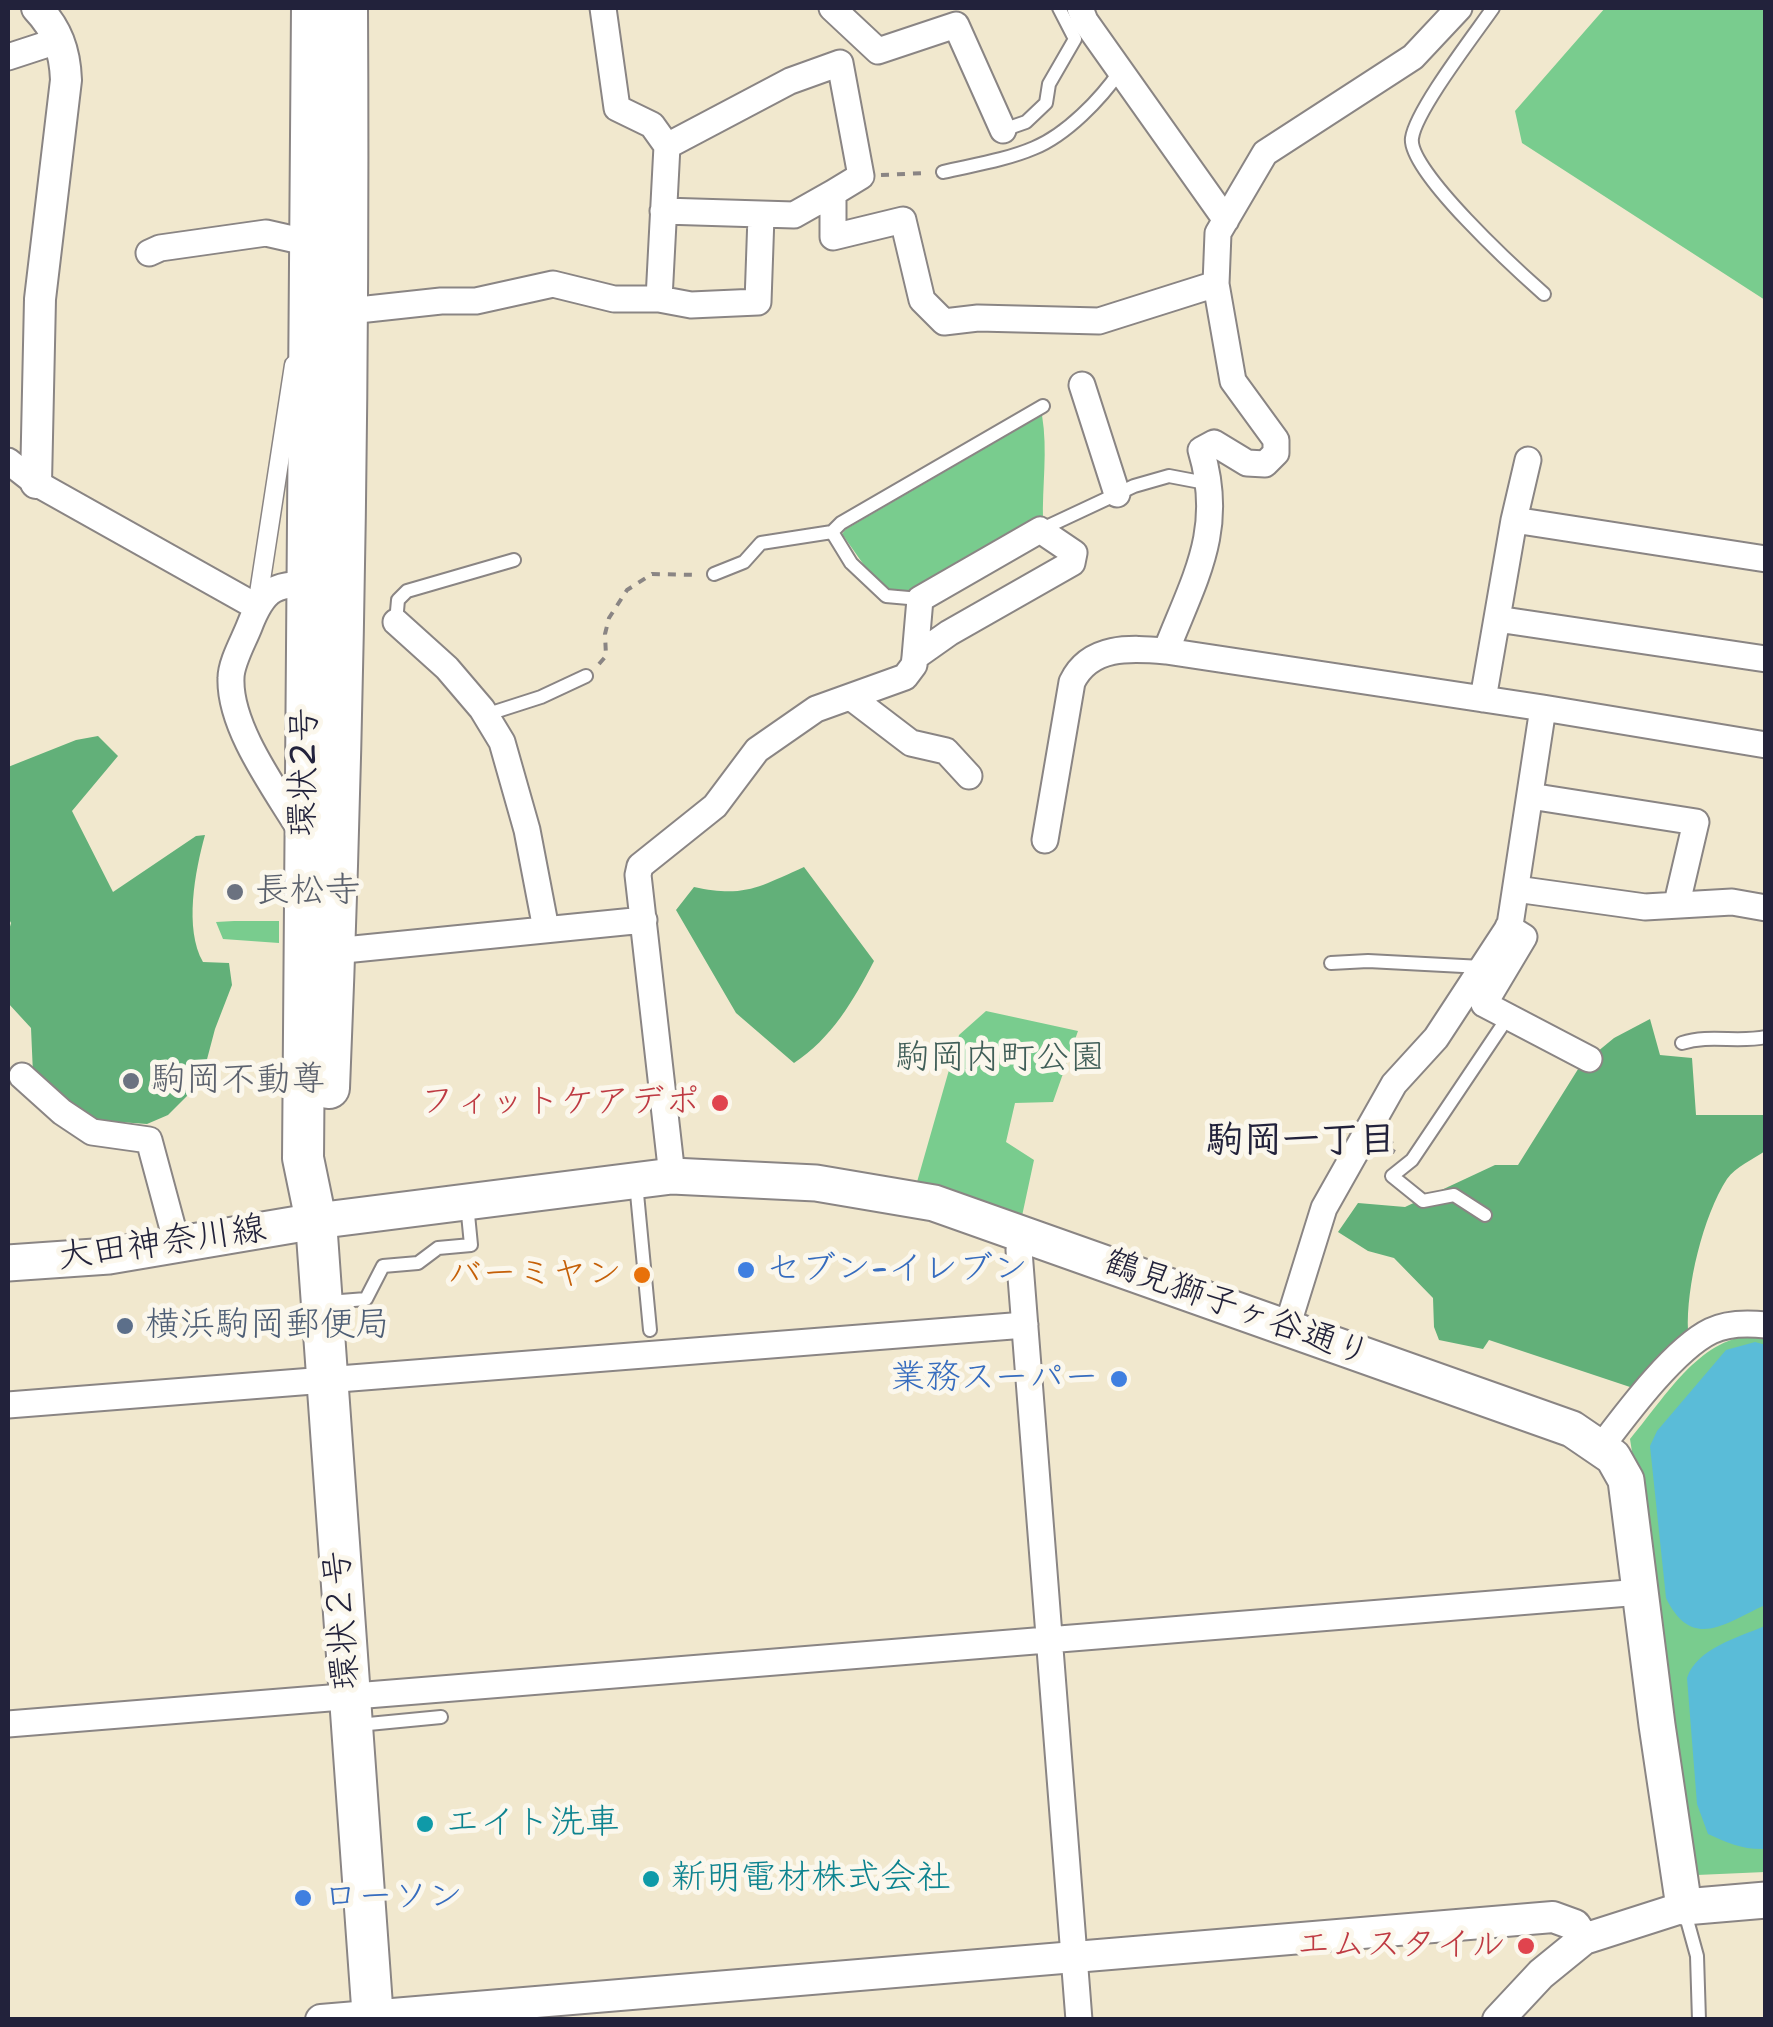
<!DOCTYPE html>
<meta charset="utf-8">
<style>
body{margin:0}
#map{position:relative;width:1773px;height:2027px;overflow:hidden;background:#f1e8ce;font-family:"Shantell Sans",sans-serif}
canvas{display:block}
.frame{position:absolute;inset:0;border:10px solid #22223b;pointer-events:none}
</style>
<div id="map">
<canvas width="1773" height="2027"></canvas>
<div class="frame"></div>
</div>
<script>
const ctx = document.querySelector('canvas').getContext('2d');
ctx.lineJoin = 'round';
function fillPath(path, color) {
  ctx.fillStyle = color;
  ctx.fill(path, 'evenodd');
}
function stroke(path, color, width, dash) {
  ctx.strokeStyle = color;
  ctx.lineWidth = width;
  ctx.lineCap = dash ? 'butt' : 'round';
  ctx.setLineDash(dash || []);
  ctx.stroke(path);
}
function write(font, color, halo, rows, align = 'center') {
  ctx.font = font + ' "Shantell Sans","Klee One",sans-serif';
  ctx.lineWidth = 10;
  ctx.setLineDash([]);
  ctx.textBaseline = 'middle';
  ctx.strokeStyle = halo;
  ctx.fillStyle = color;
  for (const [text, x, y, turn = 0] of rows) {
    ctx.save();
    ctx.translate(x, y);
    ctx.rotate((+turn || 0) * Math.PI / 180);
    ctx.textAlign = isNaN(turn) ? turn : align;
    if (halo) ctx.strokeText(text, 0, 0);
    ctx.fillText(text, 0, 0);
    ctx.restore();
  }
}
const green = new Path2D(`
 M1605 8H1765V300L1522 143 1515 111Z
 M1042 415C1048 451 1042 485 1043 522L919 593 888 589 871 575 842 534 846 529Z
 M234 921H279V943L223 939 216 922Z
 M986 1011 1078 1031 1053 1102 1015 1103 1006 1142 1034 1160 1022 1216 917 1182 959 1035Z
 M1747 1336H1765V1872L1697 1875 1630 1439C1662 1402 1695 1343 1747 1336Z`);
const forest = new Path2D(`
 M98 736 118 756 72 811 113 892 196 836 205 835C195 871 184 929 203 962L229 963 232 985 215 1029 201 1082 168 1115 147 1124 92 1120 33 1074 31 1028 8 1003V934L11 923 8 917V767L76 740Z
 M804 867 874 961C854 1000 831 1039 794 1063L736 1013 676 910 694 887C744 898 759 887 804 867Z
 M1650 1019 1660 1055 1692 1058 1696 1115H1765V1151C1754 1159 1735 1167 1727 1179 1703 1216 1686 1287 1688 1331L1633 1388 1489 1340 1483 1349 1439 1340 1434 1327 1433 1298 1394 1258 1368 1251 1338 1232 1358 1203 1405 1207 1495 1165H1518L1580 1066 1614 1038Z`);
const water = new Path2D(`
 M1755 1342 1766 1345 1765 1605C1724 1624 1692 1651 1666 1598L1650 1446 1657 1431 1726 1350Z
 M1765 1626 1766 1849C1743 1850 1728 1843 1708 1834L1697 1804 1687 1678C1697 1648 1739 1637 1765 1626Z`);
const path = new Path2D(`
 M881 175 926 173
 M599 664 606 656 605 634 609 618 627 590 652 574 699 575
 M1386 1139 1396 1146 1392 1153`);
const service = new Path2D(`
 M1493 8C1475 34 1416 110 1412 138 1407 170 1518 271 1544 294
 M1003 130 1026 122 1046 103 1049 84 1075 39 1059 8
 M943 172C973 165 1006 160 1034 148 1066 135 1101 99 1120 71
 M1040 530 1134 486 1169 476 1211 484
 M832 532 841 523 1043 406
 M714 574 744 562 761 543 832 532 851 563 886 596 920 599
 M396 622 398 600 407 591 514 560
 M485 715 541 697 586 676
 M1331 963 1368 961 1482 967
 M1682 1043C1710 1034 1737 1043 1766 1037
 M636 1183 650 1330
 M1485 1215 1454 1195 1423 1201 1392 1176 1412 1160 1508 1017
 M328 1302 366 1299 383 1266 418 1263 438 1248 471 1245 467 1204
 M358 1725 441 1717
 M1684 1909 1697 1956 1699 2020`);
const pedestrian = new Path2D(`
 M257 606 294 365`);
const minor = new Path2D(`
 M603 8 617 108 652 125 667 146 659 299
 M832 8 878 51 956 25 1003 130
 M1080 8 1085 21 1226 220
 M8 57 60 40
 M667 146 790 81 840 63 861 176 833 193V237L903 220 922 300 944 322 978 318 1099 321 1216 284
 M663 211 794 215 833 193
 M149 253 160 248 266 233 310 243
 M349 311 441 301H476L553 284 614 299H659L691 305 758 302 761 216
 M1082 385 1117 494
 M8 461 36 483 257 607
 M1514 520 1766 559
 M1497 619 1766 659
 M396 622 447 668 482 709 502 742 527 830 546 929
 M1166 651C1195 577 1225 530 1201 450L1214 443 1247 463 1265 464 1276 453V440L1233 381 1216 284 1218 233 1265 153 1413 57 1459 8
 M852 698 911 743 946 751 969 776
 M1483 699 1514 520 1528 460
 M1530 796 1696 822 1677 903
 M302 833C277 791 229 728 231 678 231 663 243 642 249 627 265 585 276 584 319 584
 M1045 840 1072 682C1090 645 1130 648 1166 651L1543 708 1766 745
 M1516 889 1645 907 1732 902 1766 908
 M1508 927 1524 937 1484 1004 1589 1059
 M334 951 644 920
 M22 1076 62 1112 92 1132 149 1140 177 1244
 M672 1176 638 875 640 866 715 806 757 750 816 709 905 677 914 665 915 657 920 599 1040 530 1074 553 1072 563 949 633 915 657
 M1024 1232 1019 1250 1020 1264 1079 2020
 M1287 1327 1324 1208 1394 1084 1436 1038 1510 925 1543 708
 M8 1405 1025 1325
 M1601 1447C1626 1414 1674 1349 1711 1331 1727 1323 1748 1323 1766 1325
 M8 1724 1641 1592`);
const tertiary = new Path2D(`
 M36 483 40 299 66 80C65 51 57 29 37 8
 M321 2020 1553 1917 1575 1925 1584 1939
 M1498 2020 1541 1974 1584 1939 1684 1907`);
const secondary = new Path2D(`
 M8 1263 109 1256 316 1221 672 1176 816 1183 934 1203 1572 1429 1613 1457 1626 1480 1657 1725 1684 1907 1766 1900`);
const primary = new Path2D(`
 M312 8 303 1158 316 1221 373 2020
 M329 1088C344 728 349 368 347 8`);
const markers = [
 [235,892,10,"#6b7280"],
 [131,1081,10,"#6b7280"],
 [720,1103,10,"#e0444e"],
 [746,1270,10,"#3f7fe0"],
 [642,1275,10,"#e8710a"],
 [125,1326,10,"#5c6f8a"],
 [1119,1379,10,"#3f7fe0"],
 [425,1824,10,"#0f9aa8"],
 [651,1879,10,"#0f9aa8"],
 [303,1898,10,"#3f7fe0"],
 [1526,1946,10,"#e0444e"]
];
const streetNames = [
 ["環状2号",305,772,-89],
 ["大田神奈川線",162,1244,-8],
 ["鶴見獅子ヶ谷通り",1237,1309,20],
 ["環状２号",343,1620,-94]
];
const worshipNames = [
 ["長松寺",255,892],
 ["駒岡不動尊",151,1081]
];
const parkNames = [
 ["駒岡内町公園",1000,1059]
];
const healthNames = [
 ["フィットケアデポ",700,1103],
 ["エムスタイル",1506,1946]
];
const shopNames = [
 ["セブン-イレブン",766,1270],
 ["業務スーパー",1099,1379,"right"],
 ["ローソン",323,1898]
];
const foodNames = [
 ["バーミヤン",622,1275]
];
const serviceNames = [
 ["横浜駒岡郵便局",145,1326]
];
const cultureNames = [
 ["エイト洗車",445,1824],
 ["新明電材株式会社",671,1879]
];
const neighbourhoodNames = [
 ["駒岡一丁目",1301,1142]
];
fillPath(green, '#79cc8e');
fillPath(forest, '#62b079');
fillPath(water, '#5abcd8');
stroke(service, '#8a8584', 16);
stroke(pedestrian, '#8a8584', 21);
stroke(minor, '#8a8584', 29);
stroke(tertiary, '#8a8584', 34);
stroke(secondary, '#8a8584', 39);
stroke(primary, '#8a8584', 44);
stroke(path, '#8a8584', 4, [8, 8]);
stroke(service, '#fff', 12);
stroke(pedestrian, '#fff', 18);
stroke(minor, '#fff', 25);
stroke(tertiary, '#fff', 30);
stroke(secondary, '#fff', 35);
stroke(primary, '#fff', 40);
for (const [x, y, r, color] of markers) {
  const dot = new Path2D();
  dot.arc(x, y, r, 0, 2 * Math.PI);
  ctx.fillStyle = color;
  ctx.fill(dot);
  stroke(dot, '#fbf7ec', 4);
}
write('35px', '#22223b', '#fbf7ec', streetNames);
write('35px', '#5b616d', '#fbf7ec', worshipNames, 'left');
write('35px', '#405e58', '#fbf7ec', parkNames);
write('35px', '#be3a42', '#fbf7ec', healthNames, 'right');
write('35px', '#366cbe', '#fbf7ec', shopNames, 'left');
write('35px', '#c56008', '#fbf7ec', foodNames, 'right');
write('35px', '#4e5e75', '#fbf7ec', serviceNames, 'left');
write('35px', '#0d838f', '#fbf7ec', cultureNames, 'left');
write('bold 38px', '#22223b', '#fbf7ec', neighbourhoodNames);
</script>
